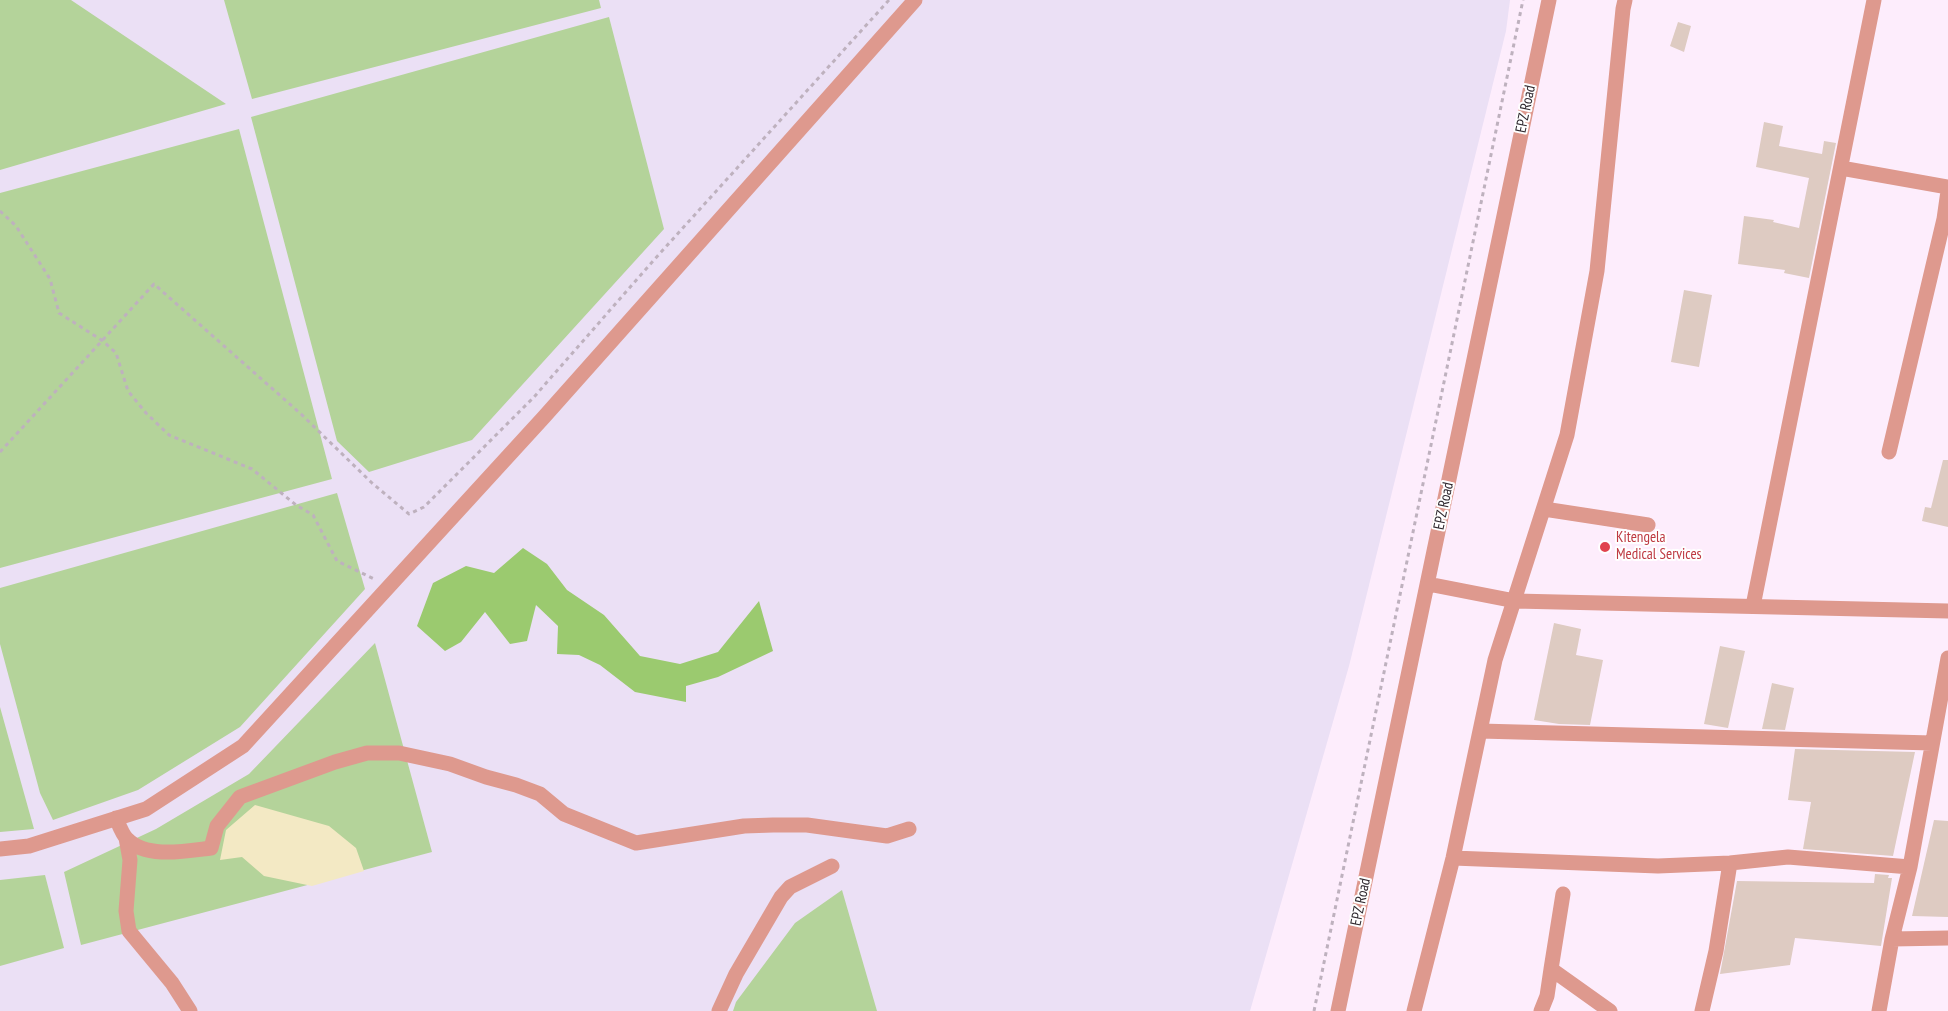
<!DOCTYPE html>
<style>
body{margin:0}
canvas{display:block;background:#fdedfc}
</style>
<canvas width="1948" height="1011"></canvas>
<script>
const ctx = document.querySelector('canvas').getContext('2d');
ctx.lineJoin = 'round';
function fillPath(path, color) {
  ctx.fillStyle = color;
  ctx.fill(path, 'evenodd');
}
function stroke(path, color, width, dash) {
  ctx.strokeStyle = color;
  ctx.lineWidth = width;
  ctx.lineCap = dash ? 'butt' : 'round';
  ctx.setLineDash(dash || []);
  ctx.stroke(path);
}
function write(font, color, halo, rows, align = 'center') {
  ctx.font = font + ' "PT Sans Narrow",sans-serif';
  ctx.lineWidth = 4;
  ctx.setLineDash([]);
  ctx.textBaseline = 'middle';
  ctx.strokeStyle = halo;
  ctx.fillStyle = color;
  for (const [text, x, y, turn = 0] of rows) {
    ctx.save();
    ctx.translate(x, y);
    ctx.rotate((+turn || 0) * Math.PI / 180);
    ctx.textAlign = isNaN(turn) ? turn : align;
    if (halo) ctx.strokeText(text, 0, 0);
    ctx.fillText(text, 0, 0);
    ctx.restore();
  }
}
const industrial = new Path2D(`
 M0 0H1510L1506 31 1349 666 1250 1011H0Z`);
const green = new Path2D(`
 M0 0H71L226 104 0 170Z
 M224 0H599L601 8 252 99Z
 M609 17 664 229 472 440 369 472 337 441 251 117Z
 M239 129 332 479 0 568V193Z
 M337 493 365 589 240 727 138 790 53 820 40 793 0 644V588Z
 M375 643 432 852 81 945 64 872 156 829 249 774Z
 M0 707 34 829 0 832Z
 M45 875 64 948 0 966V880Z
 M842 890 877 1011H733L736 1002 795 923Z`);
const forest = new Path2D(`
 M523 548 547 564 567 590 604 615 640 656 680 664 718 652 759 601 773 651 718 677 686 686V702L635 692 600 665 579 655 557 654 558 626 536 605 527 641 510 644 485 612 461 642 445 651 417 626 433 583 466 566 494 573Z`);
const sand = new Path2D(`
 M255 805 329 826 356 848 364 871 312 886 264 876 242 857 220 860 226 830Z`);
const building = new Path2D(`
 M1678 22 1691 26 1684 52 1670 46Z
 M1764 122 1783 126 1779 146 1822 154 1824 141 1836 143 1809 278 1784 273 1785 270 1738 264 1744 216 1774 220 1773 222 1799 228 1809 178 1756 167Z
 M1684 290 1712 295 1699 367 1671 362Z
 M1943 460H1948V527L1922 521 1925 507 1931 508Z
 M1554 623 1581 629 1576 655 1603 660 1590 725 1559 724 1534 720Z
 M1720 646 1745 651 1728 728 1704 724Z
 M1772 683 1794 688 1785 730 1762 729Z
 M1795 749 1915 752 1893 856 1803 849 1811 802 1788 800Z
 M1934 820 1948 821V917L1912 916Z
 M1875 874 1889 875 1888 878H1892L1881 946 1795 938 1790 965 1720 974 1737 881 1874 883Z`);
const path = new Path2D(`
 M0 211 16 226 50 279 59 313 103 341 116 353 128 391 146 413 169 435 252 469 296 505 313 515 337 561 376 580
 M0 452 154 284 301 414 372 483 409 514 424 507 534 397 653 261 889 0
 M1314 1011 1523 0`);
const minor = new Path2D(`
 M1841 168 1948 187
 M1889 452 1944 219 1948 191
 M1544 509 1648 525
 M1428 584 1515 601 1948 611
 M1753 606 1874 0
 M1480 731 1932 743
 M116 818C119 825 122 834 127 839 146 859 186 851 211 848L217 826 240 797 335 762 367 753H399L450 764 486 777 516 785 540 794 564 814 636 843 744 826 773 825H807L887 836 909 829
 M126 838 130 860 126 911 129 931 172 983 190 1011
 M0 849 29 846 146 809 243 746 544 417 915 0
 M1453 858 1658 866 1730 863 1788 857 1910 867
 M1563 894 1551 969 1610 1011
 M1892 939 1948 938
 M719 1011 736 974 781 897 790 887 832 866
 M1338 1011 1549 0
 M1414 1011 1453 858 1495 660 1567 435 1597 271 1623 9 1625 0
 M1541 1011 1547 996 1551 969
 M1702 1011 1716 951 1730 863
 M1879 1011 1892 939 1910 867 1948 658`);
const markers = [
 [1605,547,6,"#e0444e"]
];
const streetNames = [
 ["EPZ Road",1526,109,-78],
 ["EPZ Road",1444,506,-78],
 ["EPZ Road",1361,902,-78]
];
const healthNames = [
 ["Kitengela",1616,538],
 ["Medical Services",1616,555]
];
fillPath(industrial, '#ebe0f5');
fillPath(green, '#b4d39a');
fillPath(forest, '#9bca6f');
fillPath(sand, '#f3e9c4');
fillPath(building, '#decbc2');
stroke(path, '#beb1be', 3, [4, 4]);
stroke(minor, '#de998e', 15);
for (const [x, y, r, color] of markers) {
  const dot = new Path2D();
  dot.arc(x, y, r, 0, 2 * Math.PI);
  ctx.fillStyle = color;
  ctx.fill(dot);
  stroke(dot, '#fff', 2);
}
write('15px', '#312b31', '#fff', streetNames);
write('15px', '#be3a42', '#fff', healthNames, 'left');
</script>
